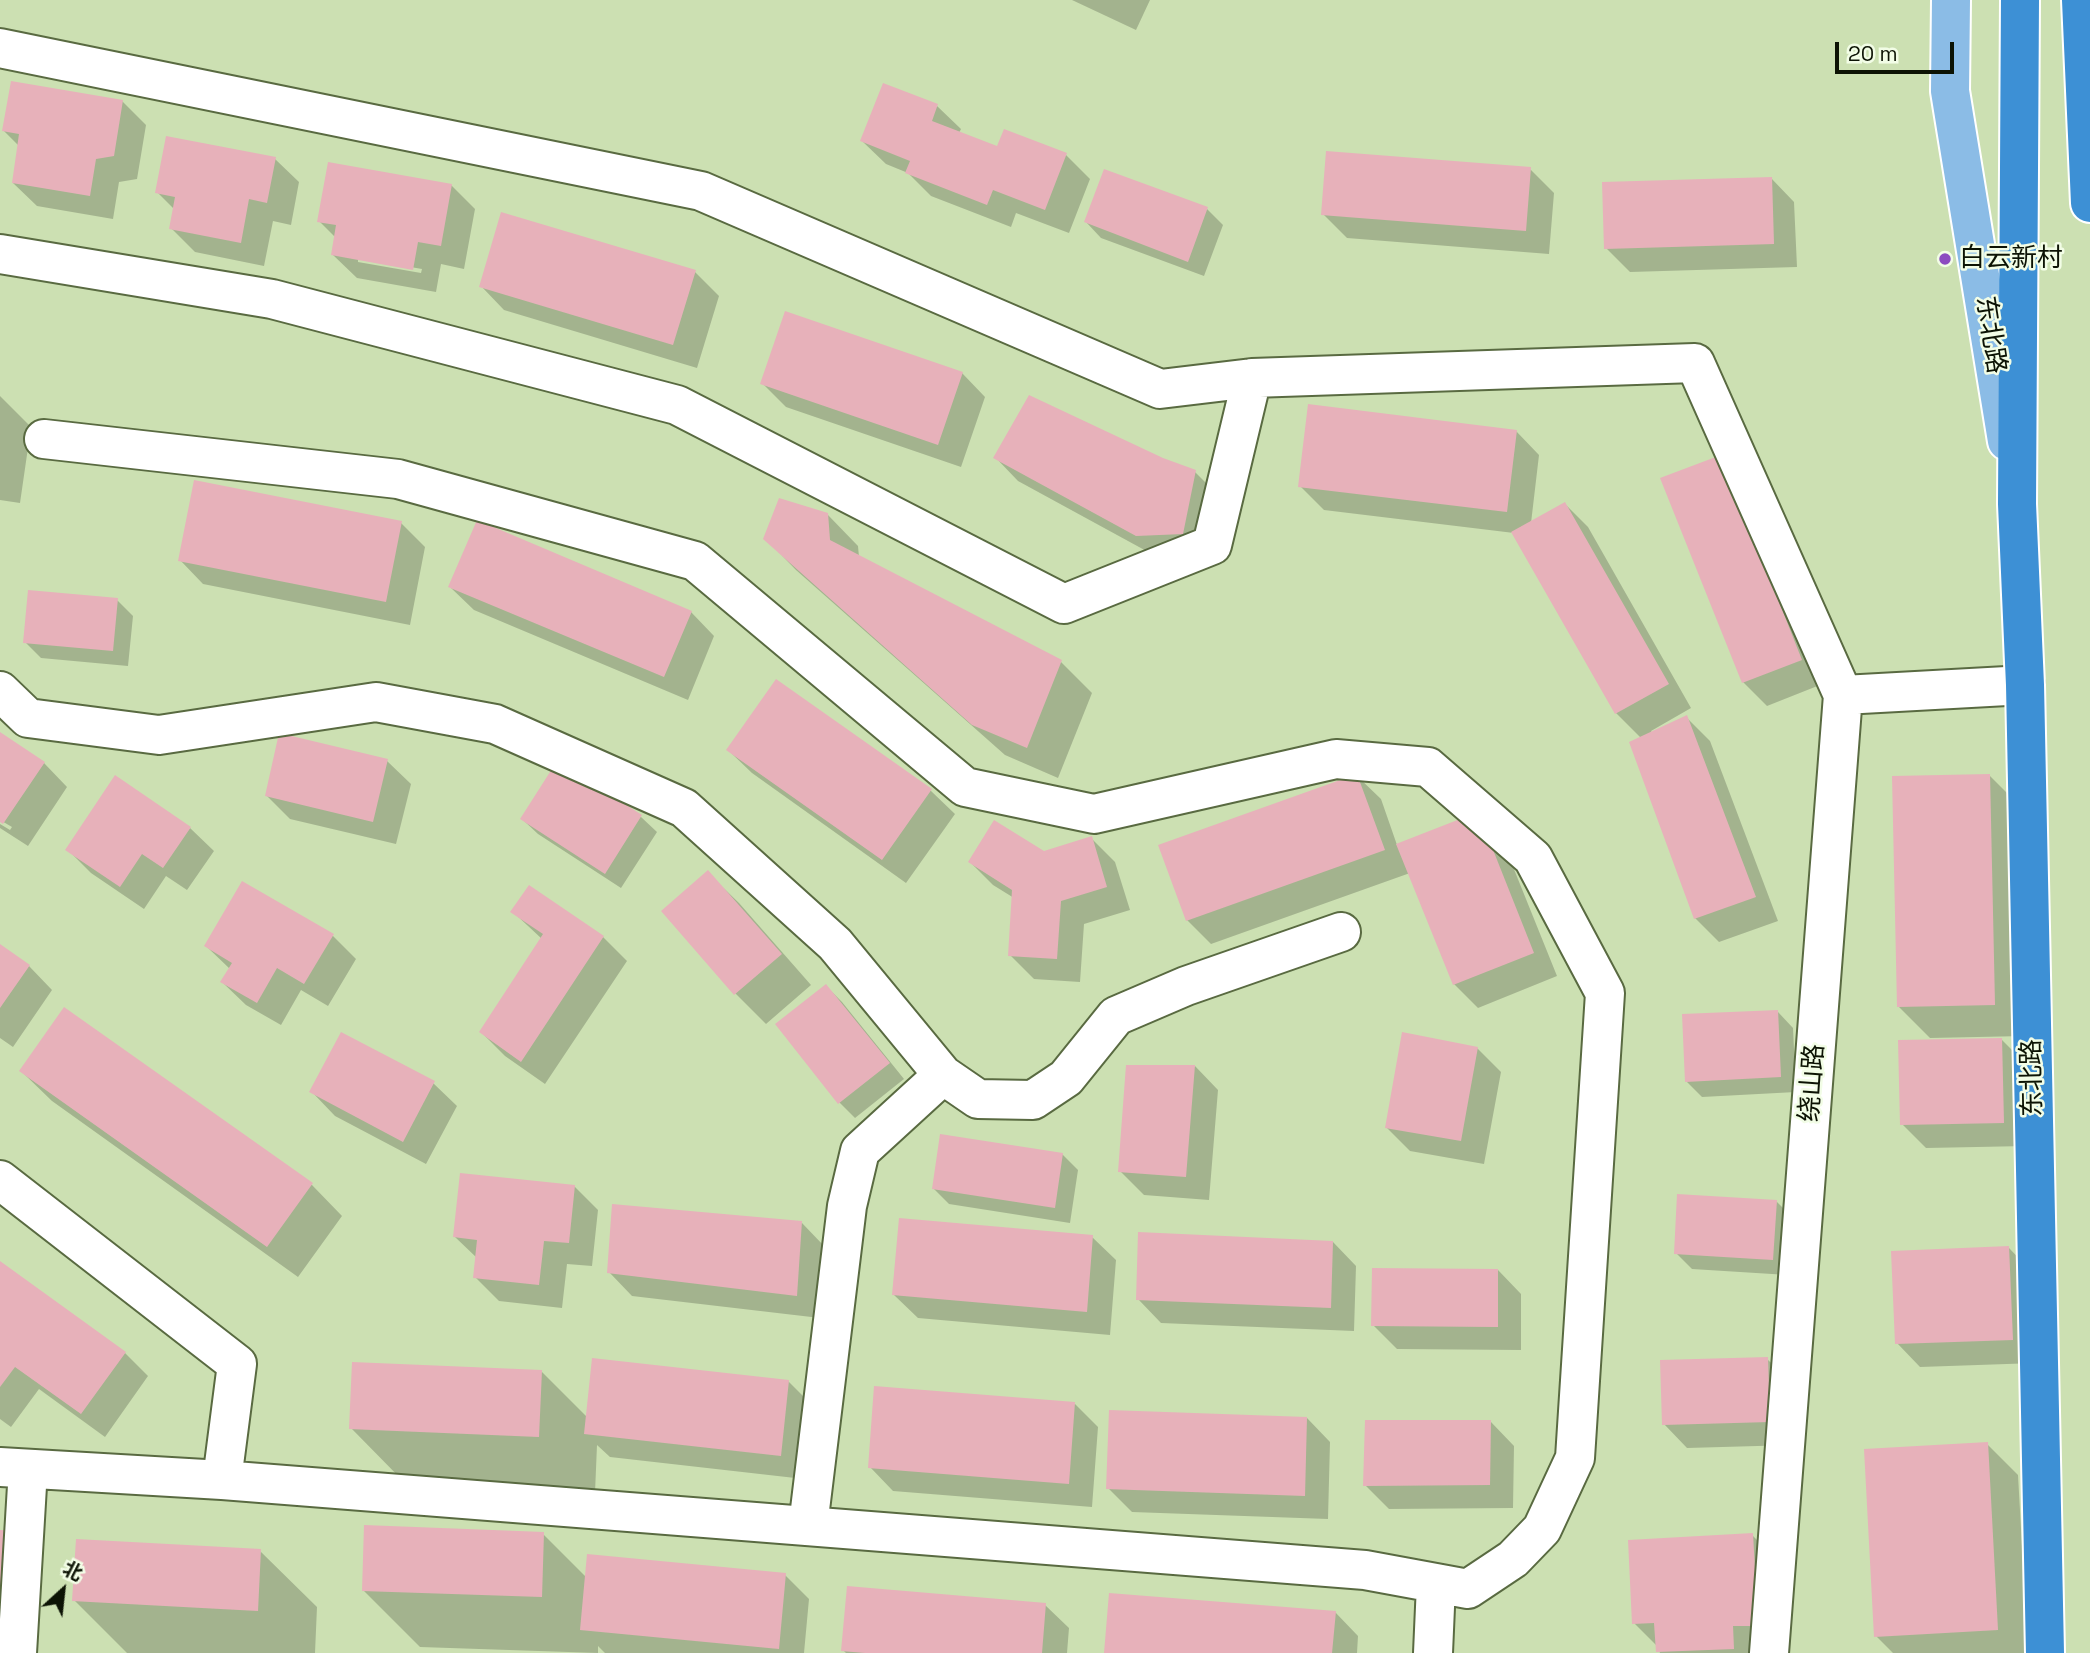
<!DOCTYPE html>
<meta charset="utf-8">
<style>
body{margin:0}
#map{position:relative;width:2090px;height:1653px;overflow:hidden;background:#cce0b2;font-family:"Space Grotesk","Noto Sans SC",sans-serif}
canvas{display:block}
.north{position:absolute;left:28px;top:1555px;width:70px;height:70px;-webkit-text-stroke:5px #f2fde6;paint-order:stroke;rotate:27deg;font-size:19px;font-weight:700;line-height:28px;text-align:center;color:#0c1304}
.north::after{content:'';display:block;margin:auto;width:24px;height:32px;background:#0c1304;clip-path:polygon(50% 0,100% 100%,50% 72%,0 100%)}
.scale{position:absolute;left:1835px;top:42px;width:119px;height:32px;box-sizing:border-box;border:4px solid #0c1304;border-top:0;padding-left:9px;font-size:21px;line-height:24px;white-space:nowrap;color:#0c1304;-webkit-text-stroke:5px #f2fde6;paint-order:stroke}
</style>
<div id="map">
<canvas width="2090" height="1653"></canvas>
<div class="north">北</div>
<div class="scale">20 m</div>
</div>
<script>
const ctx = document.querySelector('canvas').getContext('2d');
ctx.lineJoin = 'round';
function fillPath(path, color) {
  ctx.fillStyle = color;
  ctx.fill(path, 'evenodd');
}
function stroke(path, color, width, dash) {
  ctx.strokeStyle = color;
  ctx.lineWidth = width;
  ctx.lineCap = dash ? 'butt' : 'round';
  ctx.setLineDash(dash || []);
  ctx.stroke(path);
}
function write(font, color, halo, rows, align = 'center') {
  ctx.font = font + ' "Space Grotesk","Noto Sans SC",sans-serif';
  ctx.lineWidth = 5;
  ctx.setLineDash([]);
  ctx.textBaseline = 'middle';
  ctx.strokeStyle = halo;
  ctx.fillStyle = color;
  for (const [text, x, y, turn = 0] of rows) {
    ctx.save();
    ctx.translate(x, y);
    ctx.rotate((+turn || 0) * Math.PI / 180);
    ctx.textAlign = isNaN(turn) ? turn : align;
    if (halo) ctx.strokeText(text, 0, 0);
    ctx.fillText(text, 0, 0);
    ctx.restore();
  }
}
const shadow = new Path2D(`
 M1072 0H1150L1136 30Z
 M122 101 146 125 137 179 119 182 113 219 37 206 13 183 19 146 4 131Z
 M937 106 961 129 959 133 998 149 1005 131 1066 155 1090 179 1069 233 1016 213 1011 227 931 196 908 173 886 164 862 141Z
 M275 159 299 182 291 225 273 221 264 266 195 252 171 228 175 210 157 192Z
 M1530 169 1554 193 1549 254 1347 238 1323 214Z
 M1771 178 1794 202 1797 267 1630 272 1606 248Z
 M451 185 475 209 464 269 441 264 436 292 357 278 333 255 336 238 319 221ZM358 258 422 269 421 273 358 262Z
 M1207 209 1223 225 1204 276 1101 238 1086 222Z
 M695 272 719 296 697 368 504 310 481 286Z
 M962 373 985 397 961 467 786 407 762 383Z
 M0 396 31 427 20 503 0 500Z
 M1516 431 1539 455 1531 523 1565 504 1588 527 1691 708 1651 731 1652 733 1686 717 1710 741 1778 921 1719 942 1695 918 1641 738 1616 713 1514 533 1324 510 1300 486Z
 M995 457 1163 460 1195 472 1219 496 1207 557 1161 559 1018 481Z
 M1720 457 1825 683 1767 706 1743 682Z
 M827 514 858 546 859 557 1061 662 1092 693 1058 778 1005 755 796 570 765 538Z
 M401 523 425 547 410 625 203 584 180 560Z
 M450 587 691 612 714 636 688 700 474 610Z
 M117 600 133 616 128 666 41 658 25 642Z
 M777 681 931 791 955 814 906 883 752 773 728 750Z
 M0 734 44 763 67 787 28 846 0 828V824L10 830 12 827 0 820Z
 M387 761 411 784 396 844 290 819 266 795Z
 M558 763 641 817 657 832 621 888 538 834 522 819Z
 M1989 775 2020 806 2025 1036 1930 1038 1899 1007Z
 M1357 776 1381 799 1397 845 1501 837 1557 976 1478 1008 1454 984 1410 873 1211 944 1187 920Z
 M190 828 214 851 187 890 166 876 144 909 91 873 67 849Z
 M1091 838 1115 862 1130 910 1084 924 1080 982 1034 979 1010 955 1014 898 993 885 970 862 1044 853Z
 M708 873 739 903 811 985 766 1024 735 993Z
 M513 912 603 937 627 961 545 1084 505 1056 481 1032 542 939Z
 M332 935 356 959 328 1006 301 990 281 1025 246 1005 222 982 230 969 206 946Z
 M0 946 29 966 52 990 13 1047 0 1038Z
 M826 986 842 1002 904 1079 855 1118 839 1102Z
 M1778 1012 1793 1028 1796 1092 1702 1097 1686 1081Z
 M2002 1040 2025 1063 2027 1146 1926 1148 1902 1124Z
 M1477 1048 1501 1072 1484 1164 1410 1151 1386 1127Z
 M1195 1066 1218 1090 1209 1200 1144 1195 1120 1171Z
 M21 1071 312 1185 342 1216 298 1277 52 1101Z
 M433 1083 457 1106 426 1164 335 1116 312 1092Z
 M1062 1154 1078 1170 1070 1223 949 1204 933 1188Z
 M574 1186 598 1210 592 1266 567 1264 562 1308 499 1301 475 1277 477 1258 455 1237Z
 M1776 1201 1792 1217 1788 1275 1692 1269 1676 1253Z
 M802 1223 825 1247 820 1318 632 1296 609 1272Z
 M1092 1237 1116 1260 1110 1335 918 1318 894 1295Z
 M1333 1242 1356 1266 1354 1331 1161 1323 1138 1299Z
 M2009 1248 2032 1272 2036 1363 1920 1367 1897 1343Z
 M0 1264 125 1353 148 1376 105 1437 39 1389 11 1427 0 1419Z
 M1498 1270 1521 1294V1350L1397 1349 1373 1325Z
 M1767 1359 1791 1382 1793 1445 1687 1448 1664 1424Z
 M541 1371 588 1418 788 1381 812 1405 804 1479 610 1457 597 1445 595 1493 407 1485 351 1428Z
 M1075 1404 1098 1427 1092 1507 893 1491 870 1467Z
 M1307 1418 1330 1442 1328 1519 1132 1512 1108 1488Z
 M1491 1422 1514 1446 1513 1508 1389 1509 1365 1485Z
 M1987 1444 2018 1475 2028 1653H1893L1876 1636Z
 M543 1534 586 1577 785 1575 809 1599 804 1653H605L598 1646V1653L420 1647 363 1590Z
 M1752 1535 1776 1559 1756 1653H1660L1658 1647 1634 1623Z
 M260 1551 317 1607 315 1653H127L74 1600Z
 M1045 1605 1069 1628 1067 1653H846L843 1650Z
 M1335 1612 1358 1636 1357 1653H1106Z`);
const building = new Path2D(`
 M11 81 123 100 114 156 96 159 90 196 12 183 19 134 2 131Z
 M883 83 938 104 932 121 997 146 1004 129 1067 153 1045 210 993 190 987 205 905 173 910 161 860 141Z
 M166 136 276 157 267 203 249 199 241 243 169 229 175 197 155 193Z
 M1326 151 1531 167 1526 231 1321 215Z
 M328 162 452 184 441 246 418 242 413 270 331 255 336 225 317 222Z
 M1104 169 1208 207 1188 262 1084 222Z
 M1772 177 1774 244 1604 249 1602 182Z
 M501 212 696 270 673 345 479 287Z
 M785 311 963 372 938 445 760 384Z
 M1029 395 1163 458 1196 470 1183 534 1136 536 993 458Z
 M1308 404 1517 430 1507 512 1298 487Z
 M1721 455 1802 660 1742 683 1660 478Z
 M194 480 402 521 386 602 178 561Z
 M779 498 828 513 830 540 1062 660 1027 748 972 725 763 539Z
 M1565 502 1669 684 1615 714 1511 532Z
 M477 520 692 611 664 677 448 587Z
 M28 590 118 598 113 651 23 643Z
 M776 679 932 789 882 860 726 750Z
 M1687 715 1756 897 1694 919 1629 742Z
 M0 732 45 762 3 824 0 822Z
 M279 733 388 759 373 822 265 796Z
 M557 761 642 815 605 874 520 819Z
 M1357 774 1385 850 1186 921 1158 845Z
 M1990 774 1995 1005 1897 1007 1892 776Z
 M115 775 191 827 163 868 142 854 120 887 65 850Z
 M1478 812 1534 953 1453 985 1396 844Z
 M994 820 1044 851 1092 836 1107 887 1061 901 1057 959 1008 956 1012 890 968 862Z
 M708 870 782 954 734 995 661 911Z
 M242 881 334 934 304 984 277 968 257 1003 220 982 232 963 204 946Z
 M529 885 604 936 521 1062 479 1032 543 934 510 912Z
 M0 944 30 965 0 1008Z
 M826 984 890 1063 838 1104 775 1024Z
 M64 1007 313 1183 267 1247 19 1071Z
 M1778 1010 1781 1077 1685 1082 1682 1014Z
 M341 1032 435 1081 403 1142 309 1092Z
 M1402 1032 1478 1047 1461 1141 1385 1128Z
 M2002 1038 2004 1123 1900 1125 1898 1040Z
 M1126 1065H1195L1186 1177 1118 1172Z
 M940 1134 1063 1153 1055 1208 932 1189Z
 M460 1173 575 1185 569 1243 544 1241 539 1285 473 1278 477 1240 453 1237Z
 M1677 1194 1777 1200 1773 1260 1674 1254Z
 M612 1204 802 1221 797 1296 607 1273Z
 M899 1218 1093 1235 1087 1312 892 1295Z
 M1138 1232 1333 1241 1331 1308 1136 1300Z
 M2009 1246 2013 1340 1895 1344 1891 1251Z
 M0 1261 126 1352 81 1414 15 1367 0 1387Z
 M1372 1268 1498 1269V1327L1371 1326Z
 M1768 1357 1770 1422 1662 1425 1660 1360Z
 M592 1358 789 1380 781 1456 584 1434Z
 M352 1362 542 1370 539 1437 349 1429Z
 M874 1386 1075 1402 1069 1484 868 1468Z
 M1109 1410 1307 1417 1305 1496 1106 1489Z
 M1365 1420H1491L1490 1485 1363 1486Z
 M1988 1442 1998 1630 1874 1637 1864 1449Z
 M364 1525 544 1532 542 1597 362 1591Z
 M0 1530 16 1531 15 1597 0 1596Z
 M1753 1533 1758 1626H1733L1734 1649 1656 1652 1654 1623 1632 1624 1628 1540Z
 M76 1539 261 1549 258 1611 72 1601Z
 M587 1554 786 1573 779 1649 580 1630Z
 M847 1586 1046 1603 1042 1653H865L841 1651Z
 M1109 1593 1336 1611 1332 1653H1104Z`);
const street = new Path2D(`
 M0 48 701 191 1160 389 1252 378
 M0 254 272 299 677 405 1064 604 1212 545 1252 378 1695 363 1843 695
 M0 691 28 718 159 735 376 702 495 724 684 808 835 944 943 1075 978 1099 1033 1100 1066 1078 1116 1016 1186 986 1341 932
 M0 1180 237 1364 222 1480
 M0 1467 222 1480 1365 1570 1468 1589 1513 1559 1542 1529 1575 1458 1605 993 1533 858 1428 767 1336 759 1094 814 965 787 695 561 398 479 44 439
 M808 1526 847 1206 860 1151 943 1075
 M17 1653 28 1469
 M1433 1653 1436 1584
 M1769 1653 1843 695 2025 685`);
const primary = new Path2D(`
 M1951 0 1950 91 2007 441`);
const highway = new Path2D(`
 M2020 0 2017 504 2025 685 2045 1653
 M2081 0 2090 203`);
const markers = [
 [1945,259,7,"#8c4bc0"]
];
const poiNames = [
 ["白云新村",1959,259]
];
const streetNames = [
 ["东北路",1990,335,81],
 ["东北路",2033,1078,-91],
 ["绕山路",1813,1083,-86]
];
fillPath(shadow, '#0003');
fillPath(building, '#e7b1ba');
stroke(street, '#596a41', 42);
stroke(primary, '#fff', 42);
stroke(highway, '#fff', 42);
stroke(street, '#fff', 38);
stroke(primary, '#8bbce6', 38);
stroke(highway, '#3d90d5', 38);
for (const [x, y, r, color] of markers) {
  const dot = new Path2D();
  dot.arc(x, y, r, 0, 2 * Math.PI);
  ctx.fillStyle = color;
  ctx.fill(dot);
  stroke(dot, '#f2fde6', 2.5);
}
write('26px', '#0c1304', '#f2fde6', poiNames, 'left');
write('26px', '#0c1304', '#f2fde6', streetNames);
</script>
